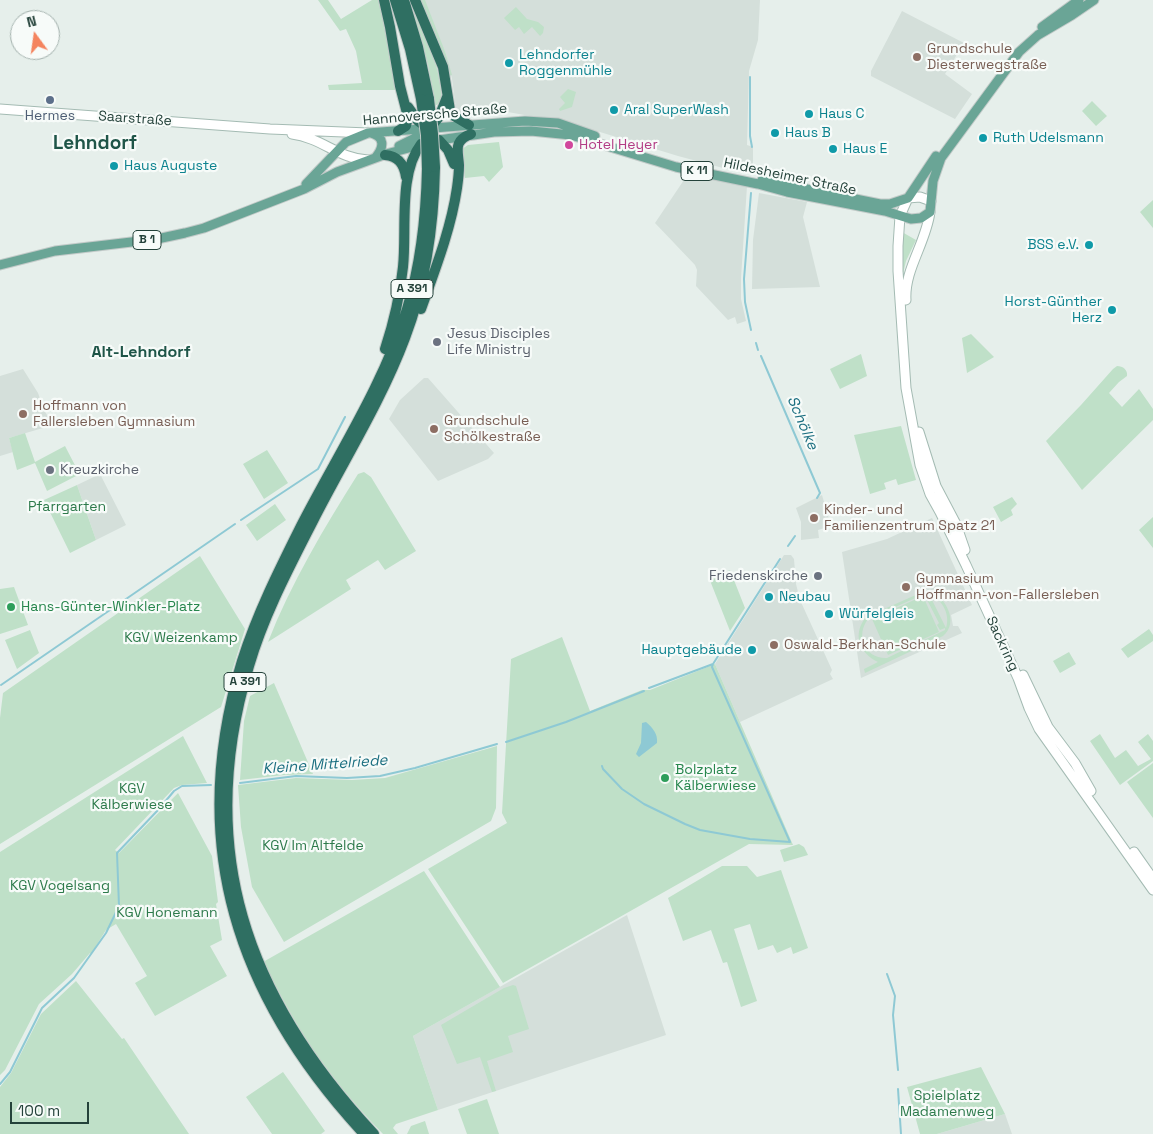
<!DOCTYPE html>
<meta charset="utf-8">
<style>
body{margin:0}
#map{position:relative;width:1153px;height:1134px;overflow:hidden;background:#e6efeb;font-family:"Space Grotesk",sans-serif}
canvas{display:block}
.north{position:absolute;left:10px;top:10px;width:50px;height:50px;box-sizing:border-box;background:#f7fbf9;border:1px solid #a3b1ad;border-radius:50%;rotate:346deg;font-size:14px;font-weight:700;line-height:20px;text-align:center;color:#24423a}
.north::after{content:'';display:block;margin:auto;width:18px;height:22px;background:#f4845f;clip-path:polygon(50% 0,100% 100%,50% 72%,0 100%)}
.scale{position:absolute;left:10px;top:1102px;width:79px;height:22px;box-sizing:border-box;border:2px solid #24423a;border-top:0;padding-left:6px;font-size:15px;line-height:18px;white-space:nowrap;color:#24423a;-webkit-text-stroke:4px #f7fbf9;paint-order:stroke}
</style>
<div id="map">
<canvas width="1153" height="1134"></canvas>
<div class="north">N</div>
<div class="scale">100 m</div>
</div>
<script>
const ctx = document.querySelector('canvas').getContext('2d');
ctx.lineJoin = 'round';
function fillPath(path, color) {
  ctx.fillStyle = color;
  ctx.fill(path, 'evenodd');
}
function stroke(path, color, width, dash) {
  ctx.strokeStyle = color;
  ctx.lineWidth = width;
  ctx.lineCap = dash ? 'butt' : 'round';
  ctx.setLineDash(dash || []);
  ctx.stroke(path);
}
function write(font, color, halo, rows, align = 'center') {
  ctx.font = font + ' "Space Grotesk",sans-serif';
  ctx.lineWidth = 4.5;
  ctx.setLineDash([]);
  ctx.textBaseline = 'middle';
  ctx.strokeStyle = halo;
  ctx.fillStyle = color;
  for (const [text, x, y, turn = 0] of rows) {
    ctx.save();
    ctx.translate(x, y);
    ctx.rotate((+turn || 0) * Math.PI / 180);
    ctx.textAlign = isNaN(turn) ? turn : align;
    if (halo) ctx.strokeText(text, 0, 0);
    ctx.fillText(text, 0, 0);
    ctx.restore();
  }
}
const built = new Path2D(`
 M420 0H760L758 40 749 71 747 145 753 147V173L723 168 678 156 574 124 508 112 460 113 456 110 452 79 446 54Z
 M902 11 964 43 945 74 972 94 955 119 871 76V71Z
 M688 174 747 186 741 278V299L746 321 737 324 735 317 728 320 696 286 697 270 695 265 655 223Z
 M759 193 807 202 803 217 820 287 752 289 753 240Z
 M23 369 38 393 44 410 53 425 9 438 13 452 0 456V376Z
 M424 378H428L494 453 488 459 438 481 389 419 400 400Z
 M100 474 126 525 96 540 77 485Z
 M822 495 831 526 818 530 819 538 801 540V522L796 508Z
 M932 518 972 605 951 615 953 626H958L962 633 861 678 842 552 887 539Z
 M784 555H791L794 559 796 584 800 600 832 670 830 674 833 679 740 722 715 664Z
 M627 915 666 1035 438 1110 413 1036Z
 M1005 1114 1012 1134H937Z`);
const green = new Path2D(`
 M318 0H328L341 19 372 0H379L396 87 395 90H329L328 85 362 83 356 51 346 29 340 31Z
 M408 0H411C425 34 440 63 442 101L435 106 428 65Z
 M420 0H425L446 54 452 75 449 76Z
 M516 7 527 19 538 22 544 27 543 33 540 36 532 27 524 34 519 27 515 30 504 18Z
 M568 89 576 92 572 107 560 111 559 109 565 103 560 97Z
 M1092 101 1107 116 1096 126 1082 111Z
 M499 142 503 167 489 182 484 176 465 178 462 149 468 145Z
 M1153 200V228L1140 212Z
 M902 232 916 240 906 261 903 274H901Z
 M971 334 994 357 967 373 962 338Z
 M861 354 867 376 840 389 830 369Z
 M1117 366C1123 366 1128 370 1127 376L1119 382 1109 393 1122 407 1139 389 1153 409V420L1082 490 1046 441 1081 405 1113 369Z
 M901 426 916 480 898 485 896 479 884 483 886 489 870 494 854 435Z
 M25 433 35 462 65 446 79 473 78 475 47 491 35 463 17 470 9 438Z
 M267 450 288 483 264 499 243 464Z
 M364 472 371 477 416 551 385 570 378 560 346 580 351 589 268 642C291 583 324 528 358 474Z
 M77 485 96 540 70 553 44 500Z
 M1012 497 1017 504 1011 510 1013 515 1001 522 993 507Z
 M275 504 286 520 257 541 246 525Z
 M1153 517V548L1139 530Z
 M200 556 245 629 221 707 0 844V718L3 693Z
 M730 570 745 608 730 631 709 578Z
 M14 587 28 625 0 634V589Z
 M927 590C945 595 960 622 943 636L865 673 864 669 878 662C859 653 852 634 866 617ZM927 593C941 597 951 614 946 628L929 594 925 596 939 623 937 625 940 630 945 628V630L887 658C865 659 855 636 868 619Z
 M923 596 939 632 888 655 872 619Z
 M1149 629 1153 635V641L1128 658 1121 649Z
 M30 630 39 653 17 669 5 640Z
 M562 637 590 711 642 690H650L715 664 793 845 749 844 503 983 428 869 507 823 502 813 511 659Z
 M1069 652 1076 664 1060 673 1053 661Z
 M274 683 313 774 284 775 240 780 244 721 250 696Z
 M1100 734 1115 758 1126 750 1138 766 1151 759 1138 742 1148 734 1153 741V761L1120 785 1090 741Z
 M183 736 207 783 182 785 174 788 115 850 119 853 178 793 212 856 218 902 216 904 222 940 210 946 227 976 155 1016 135 983 147 976 116 924 106 930 91 954 90 953 72 974 39 1004 5 1070 0 1075V852Z
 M497 746 496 808 491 821 284 942 252 887 241 827 238 785 296 778 352 780 385 778Z
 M1153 763V818L1127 782Z
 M799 844 804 847 808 855 784 862 780 850Z
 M722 866H747L757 877 781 870 808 948 793 954 791 947 777 953 773 945 758 950 750 924 734 929 757 1001 741 1007 727 962 723 963 711 930 683 941 668 898Z
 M424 871 500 987 413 1036 438 1110 396 1124 393 1128 398 1134H383C355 1105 328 1073 306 1039 290 1014 277 988 263 962Z
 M76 981 122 1039 124 1038 189 1134H0V1087L11 1073 41 1014Z
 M513 985 516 986 529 1029 508 1036 513 1052 487 1061 496 1091 492 1092 480 1057 457 1064 441 1025 504 988Z
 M981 1067 1005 1114 937 1134H920L907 1087Z
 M283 1072 325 1131 321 1134H272L246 1097Z
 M487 1099 499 1134H467L458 1109Z
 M425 1121 429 1134H407L411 1126Z`);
const water = new Path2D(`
 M646 722C653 728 658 734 657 743L639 757 636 754 641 743 642 723Z`);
const stream = new Path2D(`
 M750 77V136L752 147
 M751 193 744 279 745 302 751 330
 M756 343 758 350
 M761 356 820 493 817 498
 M241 520 318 469 345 417
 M788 546 795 536
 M713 664 780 559
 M1 685 235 524
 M649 688 713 664
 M506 742 566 722 644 691
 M602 766 603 769 622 789 644 804 685 824 700 830 750 839 790 842 712 667 713 664
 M240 783 296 776 347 778 380 776 415 768 497 744
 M887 974 895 996 893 1015 898 1070
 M0 1084 10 1072 42 1008 74 978 106 933 119 906 117 853 159 809 174 791 182 786 211 785
 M898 1089 901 1134`);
const secondary = new Path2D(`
 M0 109 270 129 368 133
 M292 134C322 138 339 159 368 160
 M931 201 920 197 908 198 900 216 898 246V271L906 388 920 465 930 494 940 512 966 565 1018 678 1029 708 1039 729 1153 890
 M906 300C904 270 926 243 930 212
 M919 432 936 486 956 524 965 550
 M1023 675 1048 727 1075 763 1091 791
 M1134 852 1153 879`);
const primary = new Path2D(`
 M1042 27 1079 0
 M371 133C385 137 384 147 376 157
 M399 146 421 135 429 129
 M762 180 880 204H890L908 198 936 156
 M306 184 346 142 368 133 525 121 558 123 595 136
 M0 265 55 251 157 239 185 233 204 228 304 189 337 172 386 154 439 140 494 132 531 131 571 135 676 167 758 184 787 192 885 211 911 219 921 218 930 212 933 181 941 158 1019 52 1038 35 1072 15 1094 0`);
const highway = new Path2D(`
 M384 0 390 27 400 86 408 117 406 126 398 131
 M395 0 410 49 421 99
 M404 0 418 47 429 99
 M415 0 443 67 450 110 454 116 469 125
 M408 107 418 121 429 129 439 117 447 97
 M439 140 448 150 454 164
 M385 155C398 156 404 164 406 177
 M421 309C435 270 451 229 457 188 458 181 459 173 459 165 458 150 453 141 471 134
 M385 349C394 322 400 295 403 267 407 230 398 174 421 144
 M364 1134C237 997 186 844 242 661 257 614 279 570 301 526 338 454 383 386 407 309 421 263 426 216 427 169
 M374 1134C246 997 194 849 249 666 264 615 289 568 313 521 344 460 381 402 405 338 426 283 434 225 435 167`);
const highwayBridge = new Path2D(`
 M421 99 426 135 427 169
 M429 99 433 134 435 167`);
const markers = [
 [917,57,5,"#8d6e63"],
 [509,63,5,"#0f9aa8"],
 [50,100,5,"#5c6f8a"],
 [614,110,5,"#0f9aa8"],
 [809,114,5,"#0f9aa8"],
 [775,133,5,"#0f9aa8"],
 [983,138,5,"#0f9aa8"],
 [569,145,5,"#d1479c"],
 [833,149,5,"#0f9aa8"],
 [114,166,5,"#0f9aa8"],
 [1089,245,5,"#0f9aa8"],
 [1112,310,5,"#0f9aa8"],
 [437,342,5,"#6b7280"],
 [23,414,5,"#8d6e63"],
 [434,429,5,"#8d6e63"],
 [50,470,5,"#6b7280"],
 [814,518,5,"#8d6e63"],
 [818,576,5,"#6b7280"],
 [906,587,5,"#8d6e63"],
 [769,597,5,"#0f9aa8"],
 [11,607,5,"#2e9e5b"],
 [829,614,5,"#0f9aa8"],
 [774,645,5,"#8d6e63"],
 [752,650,5,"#0f9aa8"],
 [665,778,5,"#2e9e5b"]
];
const shields = [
 [697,171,32],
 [147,240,28],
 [412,289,42],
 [245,682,42]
];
const shieldNames = [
 ["K 11",697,171],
 ["B 1",147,240],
 ["A 391",412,289],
 ["A 391",245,682]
];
const educationNames = [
 ["Grundschule",927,49],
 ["Diesterwegstraße",927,65],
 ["Hoffmann von",33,406],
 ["Fallersleben Gymnasium",33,422],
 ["Grundschule",444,421],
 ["Schölkestraße",444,437],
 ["Kinder- und",824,510],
 ["Familienzentrum Spatz 21",824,526],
 ["Gymnasium",916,579],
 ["Hoffmann-von-Fallersleben",916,595],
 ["Oswald-Berkhan-Schule",784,645]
];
const cultureNames = [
 ["Lehndorfer",519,55],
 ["Roggenmühle",519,71],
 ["Aral SuperWash",624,110],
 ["Haus C",819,114],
 ["Haus B",785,133],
 ["Ruth Udelsmann",993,138],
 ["Haus E",843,149],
 ["Haus Auguste",124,166],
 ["BSS e.V.",1079,245,"right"],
 ["Horst-Günther",1102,302,"right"],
 ["Herz",1102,318,"right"],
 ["Neubau",779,597],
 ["Würfelgleis",839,614],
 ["Hauptgebäude",742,650,"right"]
];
const streetNames = [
 ["Hannoversche Straße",435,115,-5],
 ["Saarstraße",135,119,4],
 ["Hildesheimer Straße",790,177,12],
 ["Sackring",1002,644,65]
];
const serviceNames = [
 ["Hermes",50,116]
];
const hotelNames = [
 ["Hotel Heyer",579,145]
];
const worshipNames = [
 ["Jesus Disciples",447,334],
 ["Life Ministry",447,350],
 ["Kreuzkirche",60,470],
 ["Friedenskirche",808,576,"right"]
];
const parkNames = [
 ["Pfarrgarten",67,507],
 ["KGV Weizenkamp",181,638],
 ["KGV",132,789],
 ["Kälberwiese",132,805],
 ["KGV Im Altfelde",313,846],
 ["KGV Vogelsang",60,886],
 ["KGV Honemann",167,913],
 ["Spielplatz",947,1096],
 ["Madamenweg",947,1112]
];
const leisureNames = [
 ["Hans-Günter-Winkler-Platz",21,607],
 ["Bolzplatz",675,770],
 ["Kälberwiese",675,786]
];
const waterNames = [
 ["Schölke",802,423,67],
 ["Kleine Mittelriede",325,765,-4]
];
const quarterNames = [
 ["Alt-Lehndorf",141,353]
];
const districtNames = [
 ["Lehndorf",95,144]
];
fillPath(built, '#d4dfda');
fillPath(green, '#bfe0c8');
fillPath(water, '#8ec9d4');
stroke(stream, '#8ec9d4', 2);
stroke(secondary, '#a4bbb3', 11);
stroke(primary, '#c2cac8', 11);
stroke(highway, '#c2cac8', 12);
stroke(secondary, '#fff', 9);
stroke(primary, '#6aa596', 9);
stroke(highway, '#2f6f62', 10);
stroke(highwayBridge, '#c2cac8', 12, []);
stroke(highwayBridge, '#2f6f62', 10);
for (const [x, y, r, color] of markers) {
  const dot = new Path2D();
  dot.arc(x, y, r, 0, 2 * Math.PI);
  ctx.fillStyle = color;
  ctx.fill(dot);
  stroke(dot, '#f7fbf9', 2);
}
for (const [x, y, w] of shields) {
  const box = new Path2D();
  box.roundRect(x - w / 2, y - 9.5, w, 19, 4);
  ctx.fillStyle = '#f7fbf9';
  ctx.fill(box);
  stroke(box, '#24423a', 1);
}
write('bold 12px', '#24423a', null, shieldNames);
write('14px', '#785e54', '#f7fbf9', educationNames, 'left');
write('14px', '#0d838f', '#f7fbf9', cultureNames, 'left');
write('14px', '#24423a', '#f7fbf9', streetNames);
write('14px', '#4e5e75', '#f7fbf9', serviceNames);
write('14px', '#b23c85', '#f7fbf9', hotelNames, 'left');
write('14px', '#5b616d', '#f7fbf9', worshipNames, 'left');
write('14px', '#2d7a4b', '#f7fbf9', parkNames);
write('14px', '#27864d', '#f7fbf9', leisureNames, 'left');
write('italic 15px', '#1c6f80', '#f7fbf9', waterNames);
write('bold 16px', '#1f5548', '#f7fbf9', quarterNames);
write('bold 19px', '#1f5548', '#f7fbf9', districtNames);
</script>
